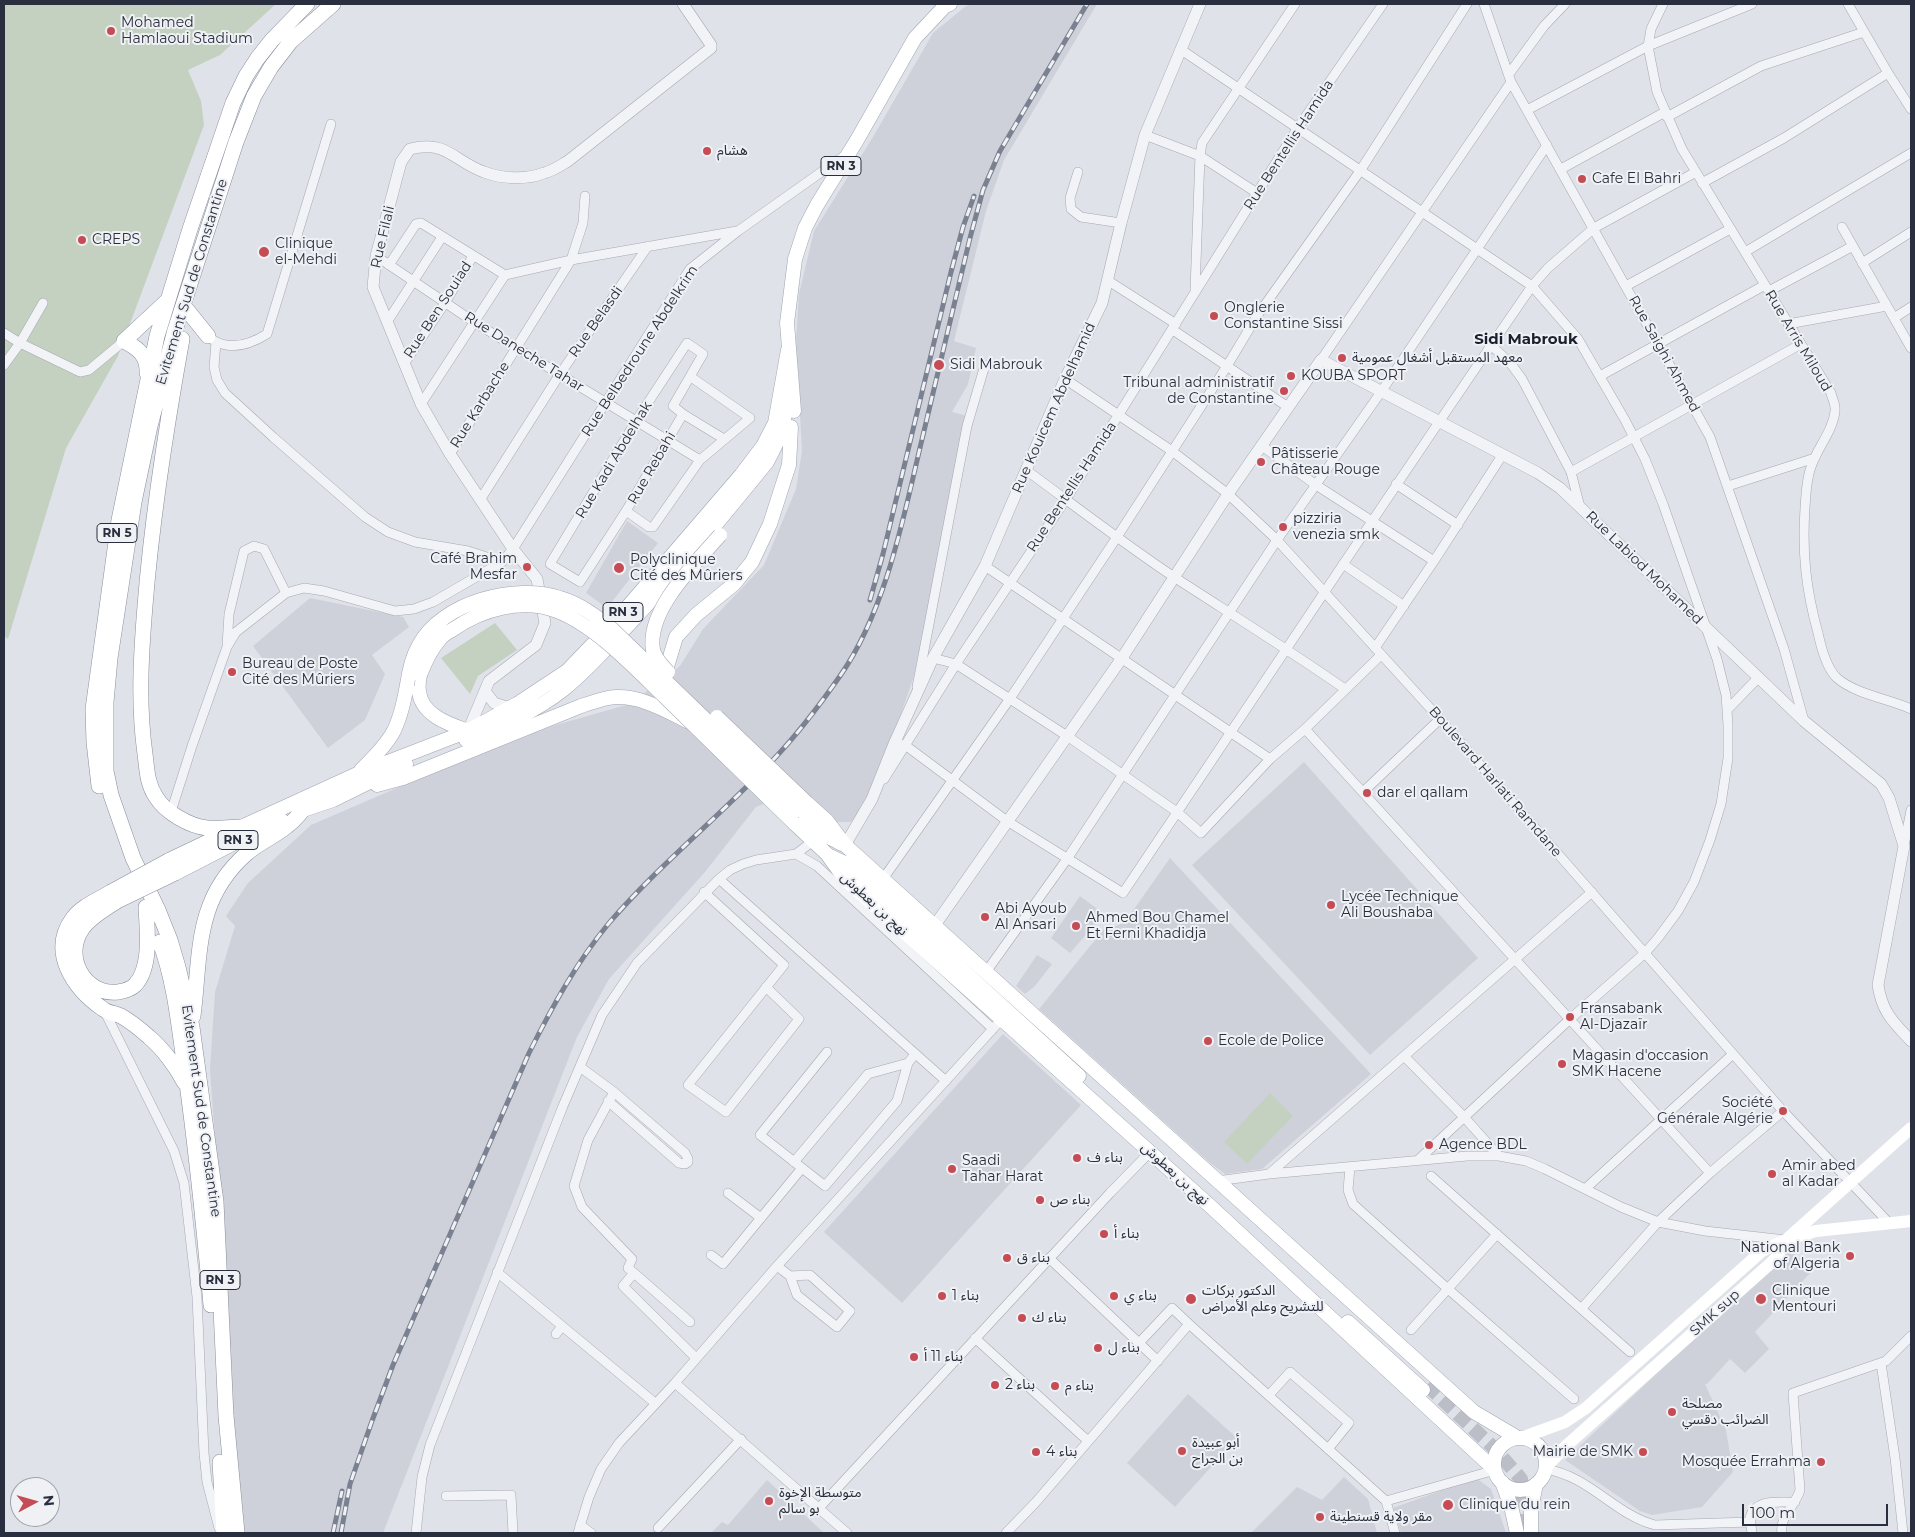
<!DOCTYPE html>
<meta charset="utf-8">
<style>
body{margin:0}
#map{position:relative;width:1915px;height:1537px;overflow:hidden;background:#dfe2e8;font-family:Montserrat,sans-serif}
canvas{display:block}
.frame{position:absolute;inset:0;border:5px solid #292f3e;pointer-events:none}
.north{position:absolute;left:10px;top:1477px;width:50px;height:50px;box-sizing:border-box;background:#eff1f5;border:1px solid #a0a3ac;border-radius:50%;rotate:84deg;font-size:14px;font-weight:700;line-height:20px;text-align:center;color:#292f3e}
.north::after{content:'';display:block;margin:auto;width:18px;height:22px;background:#c54c55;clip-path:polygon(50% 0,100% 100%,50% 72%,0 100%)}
.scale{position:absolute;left:1742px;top:1504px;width:146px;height:22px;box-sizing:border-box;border:2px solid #292f3e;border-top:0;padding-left:6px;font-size:15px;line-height:18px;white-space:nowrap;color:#292f3e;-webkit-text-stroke:4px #eff1f5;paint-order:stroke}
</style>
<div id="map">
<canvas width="1915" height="1537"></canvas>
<div class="frame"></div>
<div class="north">N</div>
<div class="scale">100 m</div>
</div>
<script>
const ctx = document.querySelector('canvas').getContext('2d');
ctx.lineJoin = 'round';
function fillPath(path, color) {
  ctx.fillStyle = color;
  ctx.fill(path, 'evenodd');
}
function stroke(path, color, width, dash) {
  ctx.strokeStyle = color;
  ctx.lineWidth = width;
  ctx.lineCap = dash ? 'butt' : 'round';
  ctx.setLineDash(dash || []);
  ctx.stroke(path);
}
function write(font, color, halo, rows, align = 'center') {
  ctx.font = font + ' Montserrat,"Noto Sans Arabic",sans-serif';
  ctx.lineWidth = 4;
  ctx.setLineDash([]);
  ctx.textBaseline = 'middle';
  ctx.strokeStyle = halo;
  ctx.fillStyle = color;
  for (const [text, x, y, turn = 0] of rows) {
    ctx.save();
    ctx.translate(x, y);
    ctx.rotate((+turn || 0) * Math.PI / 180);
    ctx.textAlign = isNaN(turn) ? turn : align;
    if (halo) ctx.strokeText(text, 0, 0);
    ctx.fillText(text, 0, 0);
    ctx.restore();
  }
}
const built = new Path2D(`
 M973 4H1097L1004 160 986 211 954 341 976 348 968 384 952 412 967 416 914 676 893 737 861 811 851 822H834L778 798 756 807 705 872 609 979 577 1037 383 1533H237L224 1261 210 1070 215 992 235 926 226 916 248 883 311 825 413 781 552 726 630 704 680 666 703 629 764 565 796 489 802 451 796 341 799 294 814 231 873 137 933 33 966 6Z
 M627 521 658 543 607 608 586 593Z
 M310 598 403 617 409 627 372 655 385 674 365 720 328 748 253 646Z
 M1304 762 1478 958 1370 1055 1192 865Z
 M1170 858 1371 1074 1262 1169 1225 1174 1209 1162 1039 1009 1104 929 1114 927 1125 922Z
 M1080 896 1104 914 1070 953 1051 938Z
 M1037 955 1052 964 1035 986 1025 994 1016 986Z
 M1003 1034 1081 1105 902 1303 824 1232Z
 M1789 1249 1812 1271 1755 1332 1769 1349 1745 1373 1730 1359 1707 1384H1705L1726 1430 1733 1472 1702 1507 1652 1515 1640 1511 1565 1460Z
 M1188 1394 1237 1438 1175 1507 1127 1463Z
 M1344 1477 1368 1499 1377 1533H1251L1297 1487 1322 1500Z
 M1476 1478 1491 1489 1506 1533H1401L1393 1508Z
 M767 1480 824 1533H711L722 1522 728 1525Z`);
const green = new Path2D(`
 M4 4H276L220 55 188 70 201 101 204 125 118 356 66 448 8 639 4 636Z
 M495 623 517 650 478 676 470 694 441 658Z
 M1270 1093 1293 1116 1247 1164 1224 1142Z`);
const primaryTunnel = new Path2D(`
 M1427 1385 1496 1450 1521 1479 1525 1525`);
const minor = new Path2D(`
 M1484 4 1511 82 1710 437 1784 649 1804 721
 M1663 4 1651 29 1648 46 1657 92 1682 149 1831 393C1832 398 1836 405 1835 411 1833 431 1817 448 1811 467 1806 480 1806 495 1805 508 1802 553 1806 590 1818 633 1821 647 1826 668 1837 678 1855 694 1889 699 1911 709
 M1848 4 1888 73 1911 109
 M1180 49 1532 286 1578 339 1625 420 1645 459 1663 504 1717 659 1726 695 1728 725V758L1721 804 1710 840 1694 882 1678 911 1658 938 1645 953 1569 1020 1418 1160
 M1509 74 1544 26 1565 4
 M1527 110 1648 46 1752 4
 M1667 117 1761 66 1864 32
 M1145 135 1200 156 1257 193
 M1561 169 1665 112
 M1078 172 1070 198 1071 209 1081 217 1121 223
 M1702 183 1784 138 1888 73
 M1842 227 1911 348
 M1745 252 1911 153
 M376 256 474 322 700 460
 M1862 263 1911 232
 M389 265 416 224 421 223 505 275 571 260 737 231
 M1107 280 1176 324
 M1626 286 1730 229
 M1195 290 1200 156 1202 143 1295 4
 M1769 291 1853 246
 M1894 318 1911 307
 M387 322 442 237
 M1788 324 1887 306
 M1173 330 1288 407
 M4 333 20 343 80 372 89 370 124 341
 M213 340C231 351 251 344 267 334L331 124
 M216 342 214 367 217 380 225 393 273 437 365 517 388 532 415 542 468 551 502 562
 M687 343 703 354 673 406 683 414 626 511 580 582 550 564 636 421Z
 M1491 345 1511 364 1522 379 1571 472 1580 507
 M1321 360 1511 82
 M404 364 445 303 473 256
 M4 365 20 343 43 303
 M1600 376 1765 285
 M1065 379 1172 451 1228 494 1277 540 1440 719 1783 1111 1890 1224
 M421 404 505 275
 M683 414 724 439
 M1262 446 1316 485 1434 561
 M450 454 571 260 583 223 585 196
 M1026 470C1075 506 1123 543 1174 577 1231 614 1289 650 1345 689
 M1571 472 1801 344
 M1396 484 1458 525
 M1728 486 1815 458
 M480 500 560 374 648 246
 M626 511 649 527H653L700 460 750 418 691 377
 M1343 564 1404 606
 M985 566 1270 759
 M227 645 229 614 244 551 254 546 264 549 286 593
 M1375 648 1434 561 1503 454
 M933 658 956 664 1067 736 1177 812 1201 833 1270 759 1305 729 1381 655
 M917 687 967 426 985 365
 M1727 710 1758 678
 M1305 729 1710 1173
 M894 744 905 745 1007 821 1123 893C1259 691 1393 487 1532 286L1548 268 1594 228 1696 172
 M884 779 956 664 1066 499 1297 129 1383 4
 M1363 792 1440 719
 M171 812 192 746 227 647 236 632 286 593 304 588 324 591 395 611 414 609 433 602 502 562 513 549 690 269 738 231 844 156
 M1904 846 1911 810
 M796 854 817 866 993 1029
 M719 879 946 1081
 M883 879 1009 700 1117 537 1227 366 1257 316 1360 171 1467 4
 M704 892 784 965 688 1085 726 1112 799 1019 766 987
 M986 972 1067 859 1277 540 1381 392 1547 145
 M104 1010 174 1151 184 1183 197 1297 204 1453 207 1482 219 1528
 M827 1052 760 1135 825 1186 897 1101 908 1063 915 1054
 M1404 1056 1464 1117 1499 1156
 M580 1067 614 1092 588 1140 574 1186 582 1207 632 1259 628 1268 634 1273 623 1286 696 1358
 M608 1101 679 1163 685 1164 688 1162V1159L685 1153 614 1092
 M794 1162 868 1074 908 1063
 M1350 1167 1348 1190 1353 1204 1448 1289 1574 1399
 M1269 1174 1592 892
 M1431 1176 1630 1352
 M1217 1181 1269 1174 1467 1156H1499L1526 1161 1545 1169 1621 1207 1658 1222 1705 1231 1786 1240
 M1585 1189 1733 1054
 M728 1193 761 1218
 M711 1255 723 1264 802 1168
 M1049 1258 1158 1361
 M777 1266 790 1276 797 1295 837 1327 850 1311 810 1275 790 1276
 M497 1272 655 1403
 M634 1273 690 1322
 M1582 1308 1658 1222 1710 1173 1783 1111
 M1411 1330 1497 1234
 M556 1334 562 1326
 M975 1338 1088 1441
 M1139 1343 1172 1308 1189 1324
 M1881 1363 1895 1458 1903 1533
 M675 1383 847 1533
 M1269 1395 1290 1372 1349 1423 1328 1449
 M1545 1469C1590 1476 1615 1515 1655 1525L1750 1522
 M446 1496 511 1495 513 1533
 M1386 1501 1495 1470
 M819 1508 1110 1193 1150 1152
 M580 1525 591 1533
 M658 1528 741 1439
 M416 1533 422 1477 430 1445 563 1106 602 1015 637 963 719 879 730 870 743 864 756 860 796 854 813 841
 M578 1533 589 1497 601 1469 619 1443 675 1383 777 1266 1001 1020
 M1006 1533 1036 1502 1189 1324 1386 1501 1395 1533
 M1752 1533 1750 1517C1756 1498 1779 1503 1795 1502
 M1782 1533C1779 1517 1796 1505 1800 1490L1793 1393 1886 1361 1911 1336`);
const tertiary = new Path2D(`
 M485 691 494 703 510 708
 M468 731 489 681 536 645 545 623 537 579 513 549 450 454 421 404 373 287 376 256 401 162 410 149C448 140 453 161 484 172 502 179 526 180 544 173 553 171 561 165 568 161L711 48V45L683 4
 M845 845 872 799 894 744 933 658 985 566 1065 379 1102 303 1121 223 1145 135 1200 4
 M935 925 1122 658 1228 494 1321 360 1538 473 1560 488 1804 721 1881 784 1889 798 1904 846 1878 985C1882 1012 1893 1022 1911 1041`);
const secondary = new Path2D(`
 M1521 1438 1565 1422 1586 1408 1762 1251 1786 1240 1911 1128
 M1545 1468 1566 1446 1772 1262 1777 1257 1786 1240 1816 1231 1911 1221`);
const primary = new Path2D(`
 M794 411 787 323 795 259 805 228 817 205 857 140 915 38 945 6 950 4
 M666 670 676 637 696 615 734 584 752 562 770 524 789 465 791 427
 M420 675C419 680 418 686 419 691 421 715 449 724 468 731
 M466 740C500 727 535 712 564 689 590 668 611 643 634 619 680 568 724 515 767 462 779 440 785 426 786 401
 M361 770C393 739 399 729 407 685
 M377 785 403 778 581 706C590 703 599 700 608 698 636 693 665 710 689 722
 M807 803 827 821 845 845 1474 1412 1518 1438
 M303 810 333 800 406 764
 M799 810 823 834 842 844
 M794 823 827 854 845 879 1208 1204 1494 1469
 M241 827 357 774 468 731 517 704 567 671 619 617 741 475 763 446 775 423 788 350
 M830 856 845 863 1079 1076
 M1348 1322 1423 1390
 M1494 1464a26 26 0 1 1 52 0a26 26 0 1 1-52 0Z
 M1502 1482 1511 1506 1517 1533
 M1531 1533V1509L1536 1484`);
const trunk = new Path2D(`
 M187 310 208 336
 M182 339C166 428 152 516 145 606 141 655 138 704 145 754 147 769 147 784 156 797 165 812 189 826 207 828 217 829 230 827 241 827
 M147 373C148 356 138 348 124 341L167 301
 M99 786 94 742 93 709 119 520 157 336 190 229 233 103 246 76 257 59 272 40 307 4
 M168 861 235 829
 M175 873 239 840 281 820
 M111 892C98 900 82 906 73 918 48 952 74 989 103 1009 108 1013 115 1013 121 1016 130 1021 140 1029 149 1037 162 1048 176 1066 184 1082
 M117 901C105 909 90 917 82 929 63 957 85 996 118 992 124 991 131 989 135 985 152 967 147 929 146 907
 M160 942C175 982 179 1027 185 1069 196 1147 204 1226 211 1305
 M193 1016C201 954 194 900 246 854 258 843 274 837 287 826 293 822 298 816 303 810
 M220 1462 224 1533
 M237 1533 226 1416 216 1202 192 1027 178 967 170 940 158 910 133 858 111 795 106 771V702L110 658 134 502 150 426 175 330 236 142 254 96 271 67 291 41 333 4`);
const rail = new Path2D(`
 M870 600 883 554 951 272 963 227 974 196
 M333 1533 342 1491
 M341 1533 350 1484 372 1421 393 1365 529 1053C552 1007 576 963 609 923 659 865 719 817 772 761 797 735 819 706 840 676 884 613 902 525 919 452 936 380 953 309 970 238L983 190 1000 151 1087 4`);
const primaryBridge = new Path2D(`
 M668 672C662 665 655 659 653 650 646 610 696 563 720 535
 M420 675C425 662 431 649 440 639 443 635 448 632 452 630 482 609 522 598 557 611 596 626 636 669 666 698 709 740 751 781 794 823
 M407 685C409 671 412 657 419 645 442 602 516 583 560 598 580 604 596 616 612 629L799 810
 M717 717 807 803`);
const trunkBridge = new Path2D(`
 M111 892 168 861
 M117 901 175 873`);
const markers = [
 [111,31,5,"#c54c55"],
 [707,151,5,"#c54c55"],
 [1582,179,5,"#c54c55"],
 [82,240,5,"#c54c55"],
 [264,252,6,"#c54c55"],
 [1214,316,5,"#c54c55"],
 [1342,358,5,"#c54c55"],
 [939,365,6,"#c54c55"],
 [1291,376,5,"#c54c55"],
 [1284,391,5,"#c54c55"],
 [1261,462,5,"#c54c55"],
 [1283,527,5,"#c54c55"],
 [527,567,5,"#c54c55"],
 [619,568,6,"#c54c55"],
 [232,672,5,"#c54c55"],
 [1367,793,5,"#c54c55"],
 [1331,905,5,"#c54c55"],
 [985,917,5,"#c54c55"],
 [1076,926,5,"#c54c55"],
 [1570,1017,5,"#c54c55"],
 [1208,1041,5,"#c54c55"],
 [1562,1064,5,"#c54c55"],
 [1783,1111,5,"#c54c55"],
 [1429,1145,5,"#c54c55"],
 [1077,1158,5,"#c54c55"],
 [952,1169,5,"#c54c55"],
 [1772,1174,5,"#c54c55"],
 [1040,1200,5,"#c54c55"],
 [1104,1234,5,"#c54c55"],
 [1850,1256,5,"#c54c55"],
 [1007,1258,5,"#c54c55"],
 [942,1296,5,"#c54c55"],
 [1114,1296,5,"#c54c55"],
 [1191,1299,6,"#c54c55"],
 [1761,1299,6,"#c54c55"],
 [1022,1318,5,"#c54c55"],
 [1098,1348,5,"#c54c55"],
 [914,1357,5,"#c54c55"],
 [995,1385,5,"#c54c55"],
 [1055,1386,5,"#c54c55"],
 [1672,1412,5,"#c54c55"],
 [1182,1451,5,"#c54c55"],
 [1036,1452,5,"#c54c55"],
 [1643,1452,5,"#c54c55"],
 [1821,1462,5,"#c54c55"],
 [769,1501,5,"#c54c55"],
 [1448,1505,6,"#c54c55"],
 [1320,1517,5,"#c54c55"]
];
const shields = [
 [841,166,40],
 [117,533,40],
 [623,612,40],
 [238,840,40],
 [220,1280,40]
];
const shieldNames = [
 ["RN 3",841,166],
 ["RN 5",117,533],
 ["RN 3",623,612],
 ["RN 3",238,840],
 ["RN 3",220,1280]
];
const poiNames = [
 ["Mohamed",121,23],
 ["Hamlaoui Stadium",121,39],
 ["هشام",717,151],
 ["Cafe El Bahri",1592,179],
 ["CREPS",92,240],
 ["Clinique",275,244],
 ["el-Mehdi",275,260],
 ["Onglerie",1224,308],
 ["Constantine Sissi",1224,324],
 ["معهد المستقبل أشغال عمومية",1352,358],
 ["Sidi Mabrouk",950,365],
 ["KOUBA SPORT",1301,376],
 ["Tribunal administratif",1274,383,"right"],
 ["de Constantine",1274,399,"right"],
 ["Pâtisserie",1271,454],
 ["Château Rouge",1271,470],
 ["pizziria",1293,519],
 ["venezia smk",1293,535],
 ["Café Brahim",517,559,"right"],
 ["Mesfar",517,575,"right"],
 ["Polyclinique",630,560],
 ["Cité des Mûriers",630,576],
 ["Bureau de Poste",242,664],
 ["Cité des Mûriers",242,680],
 ["dar el qallam",1377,793],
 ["Lycée Technique",1341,897],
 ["Ali Boushaba",1341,913],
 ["Abi Ayoub",995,909],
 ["Al Ansari",995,925],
 ["Ahmed Bou Chamel",1086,918],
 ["Et Ferni Khadidja",1086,934],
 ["Fransabank",1580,1009],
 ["Al-Djazaïr",1580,1025],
 ["Ecole de Police",1218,1041],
 ["Magasin d'occasion",1572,1056],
 ["SMK Hacene",1572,1072],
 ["Société",1773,1103,"right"],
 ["Générale Algérie",1773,1119,"right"],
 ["Agence BDL",1439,1145],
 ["بناء ف",1087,1158],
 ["Saadi",962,1161],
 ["Tahar Harat",962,1177],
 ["Amir abed",1782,1166],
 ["al Kadar",1782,1182],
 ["بناء ص",1050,1200],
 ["بناء أ",1114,1234],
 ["National Bank",1840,1248,"right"],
 ["of Algeria",1840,1264,"right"],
 ["بناء ق",1017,1258],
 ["الدكتور بركات",1202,1291],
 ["للتشريح وعلم الأمراض",1202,1307],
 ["Clinique",1772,1291],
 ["Mentouri",1772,1307],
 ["بناء 1",952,1296],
 ["بناء ي",1124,1296],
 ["بناء ك",1032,1318],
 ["بناء ل",1108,1348],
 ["بناء 11 أ",924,1357],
 ["بناء 2",1005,1385],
 ["بناء م",1065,1386],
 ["مصلحة",1682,1404],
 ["الضرائب دقسي",1682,1420],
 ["أبو عبيدة",1192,1443],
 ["بن الجراح",1192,1459],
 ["بناء 4",1046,1452],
 ["Mairie de SMK",1633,1452,"right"],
 ["Mosquée Errahma",1811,1462,"right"],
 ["متوسطة الإخوة",779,1493],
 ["بو سالم",779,1509],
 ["Clinique du rein",1459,1505],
 ["مقر ولاية قسنطينة",1330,1517]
];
const streetNames = [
 ["Rue Bentellis Hamida",1289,145,-57],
 ["Rue Filali",383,237,-77],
 ["Evitement Sud de Constantine",192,282,-73],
 ["Rue Ben Souiad",438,310,-57],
 ["Rue Belasdi",596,322,-55],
 ["Rue Arris Miloud",1798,341,59],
 ["Rue Belbedroune Abdelkrim",640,351,-57],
 ["Rue Daneche Tahar",524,352,32],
 ["Rue Saighi Ahmed",1664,354,61],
 ["Rue Karbache",480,405,-58],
 ["Rue Kouicem Abdelhamid",1054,408,-66],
 ["Rue Kadi Abdelhak",614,460,-59],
 ["Rue Rebahi",652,468,-60],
 ["Rue Bentellis Hamida",1072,487,-57],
 ["Rue Labiod Mohamed",1644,568,44],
 ["Boulevard Harlati Ramdane",1495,782,49],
 ["نهج بن بعطوش",874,904,43],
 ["Evitement Sud de Constantine",201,1111,82],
 ["نهج بن بعطوش",1175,1174,42],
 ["SMK sup",1715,1313,-42]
];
const neighbourhoodNames = [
 ["Sidi Mabrouk",1526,340]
];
fillPath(built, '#ced1d9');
fillPath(green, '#c4d1c1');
stroke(primaryTunnel, '#bbbec6', 14, [14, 7]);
stroke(minor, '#a5a9b2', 10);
stroke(tertiary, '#a5a9b2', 12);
stroke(primary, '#a0a6b2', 15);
stroke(trunk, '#888e9d', 16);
stroke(minor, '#f2f3f6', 9);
stroke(tertiary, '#f2f3f6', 11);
stroke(secondary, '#fff', 12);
stroke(primary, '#fff', 14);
stroke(trunk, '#fff', 15);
stroke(rail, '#7a8190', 5);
stroke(rail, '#eff1f5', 3, [9]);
stroke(primaryBridge, '#a0a6b2', 15, []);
stroke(trunkBridge, '#888e9d', 16, []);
stroke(primaryBridge, '#fff', 14);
stroke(trunkBridge, '#fff', 15);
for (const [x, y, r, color] of markers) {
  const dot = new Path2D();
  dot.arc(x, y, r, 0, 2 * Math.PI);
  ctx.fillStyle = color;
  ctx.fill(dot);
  stroke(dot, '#eff1f5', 2);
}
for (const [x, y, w] of shields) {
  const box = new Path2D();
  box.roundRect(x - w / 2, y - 9.5, w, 19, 4);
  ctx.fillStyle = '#eff1f5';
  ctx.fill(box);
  stroke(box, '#292f3e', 1);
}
write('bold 12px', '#292f3e', null, shieldNames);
write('14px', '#292f3e', '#eff1f5', poiNames, 'left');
write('14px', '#292f3e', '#eff1f5', streetNames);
write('bold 15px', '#1b202f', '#eff1f5', neighbourhoodNames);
</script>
